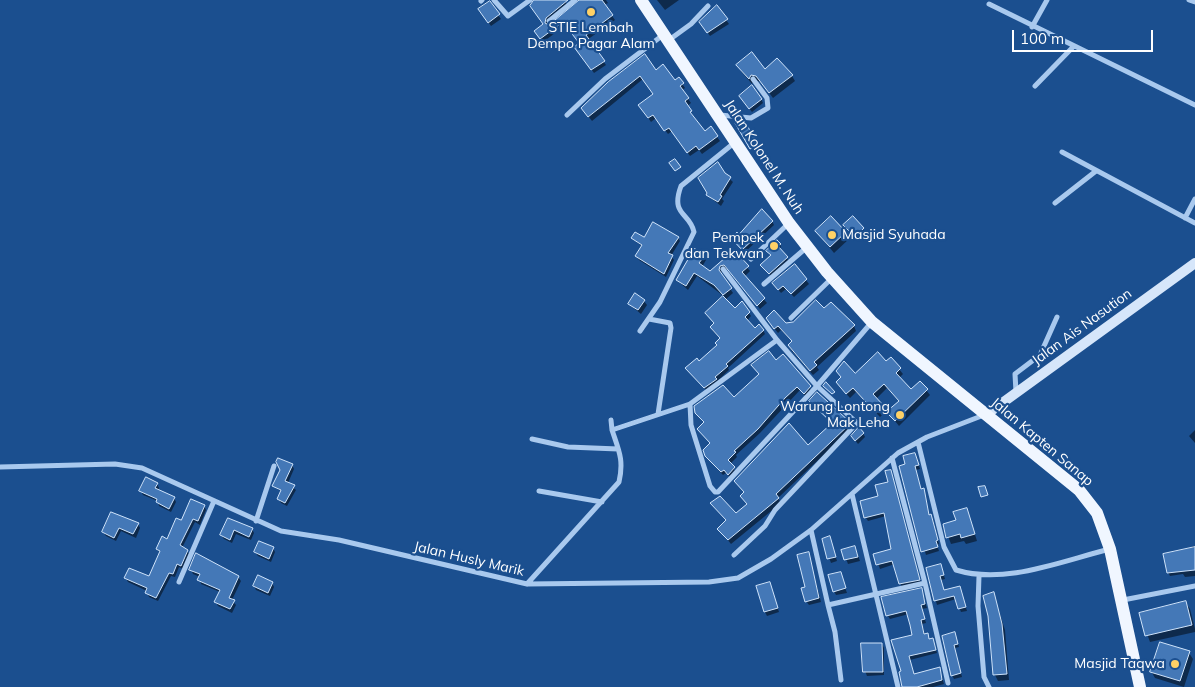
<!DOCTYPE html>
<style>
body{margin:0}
#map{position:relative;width:1195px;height:687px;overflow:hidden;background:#1b4f8f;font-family:Mulish,sans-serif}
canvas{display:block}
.scale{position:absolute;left:1012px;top:30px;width:141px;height:22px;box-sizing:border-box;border:2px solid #fff;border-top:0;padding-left:6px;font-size:15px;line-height:18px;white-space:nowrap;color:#fff;-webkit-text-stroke:4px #1b4f8f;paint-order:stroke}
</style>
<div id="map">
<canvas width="1195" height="687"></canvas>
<div class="scale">100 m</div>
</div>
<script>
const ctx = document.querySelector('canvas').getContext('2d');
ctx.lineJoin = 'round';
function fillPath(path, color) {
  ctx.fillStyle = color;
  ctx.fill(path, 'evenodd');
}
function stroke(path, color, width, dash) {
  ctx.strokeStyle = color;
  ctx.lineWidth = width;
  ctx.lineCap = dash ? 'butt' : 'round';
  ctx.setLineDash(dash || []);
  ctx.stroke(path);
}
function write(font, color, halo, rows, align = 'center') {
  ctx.font = font + ' Mulish,sans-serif';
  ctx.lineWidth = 4.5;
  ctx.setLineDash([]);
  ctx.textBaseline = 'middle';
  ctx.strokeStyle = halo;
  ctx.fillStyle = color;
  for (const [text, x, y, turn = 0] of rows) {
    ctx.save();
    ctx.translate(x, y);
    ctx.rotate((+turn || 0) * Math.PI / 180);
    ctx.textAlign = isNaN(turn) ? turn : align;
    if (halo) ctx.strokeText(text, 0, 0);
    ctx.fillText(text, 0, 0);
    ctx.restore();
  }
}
const shadow = new Path2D(`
 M535 0H564L568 6 547 23 549 27 581 0H606L608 3 604 5 615 20 587 40 606 65 594 73 578 51 581 44 566 25 543 42 538 35 545 25Z
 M657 0H679L665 10Z
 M489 2 501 19 491 26 482 13Z
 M717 7 729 24 710 36 703 26Z
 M765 70 792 76 795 81 773 98 761 82 754 80 752 84 741 71Z
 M656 71 675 82 679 79 685 88 682 90 691 103 687 106 693 116 692 117 704 133 717 137 720 141 702 154 699 150 690 156 672 131 668 134 656 118 651 122 643 110 655 95 643 79 592 121 585 112 609 83Z
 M761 99 763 103 752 112 742 100Z
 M744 123 759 148 754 152 736 124Z
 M724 174 733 182 722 199 724 201 721 206 707 195Z
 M853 218 866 233 857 240 845 225Z
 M772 221 774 225 744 253 732 238Z
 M816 231 845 233 849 239 834 253Z
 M632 238H678L680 241 671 256 674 260 666 277 639 260 636 256 643 247Z
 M780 244 781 247 779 249 789 261 771 276 764 268 772 256 769 253Z
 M733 251 750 271 744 277 767 303 760 309 728 269 722 270 721 275 733 293 725 300 735 310 749 313 751 316 747 321 755 329 763 330 765 334 728 368 729 370 707 391 687 369 699 363 718 346 721 339 713 331 711 327 715 324 706 313 725 297 697 276 688 290 677 280 691 258 689 255 704 256 706 260 702 267 711 272Z
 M794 265 809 284 794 297 786 289 781 293 773 283Z
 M644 301 647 305 641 314 629 304Z
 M824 310 854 326 856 331 817 367 819 370 813 375 792 351 789 346 793 342 781 330 778 333 770 323H793Z
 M891 359 903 374 899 378 911 391 920 382 930 395 899 426 888 412 900 402 887 388 876 399 885 412 880 417 856 392 850 398 837 383 842 378 837 371 855 375 886 363Z
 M776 361 812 390 806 397 800 390 760 433 736 455 737 457 730 464 736 472 731 478 726 473 723 475 709 460 711 444 704 423 696 412 733 399 760 375 752 365Z
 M811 401 850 424 852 428 778 498 781 503 731 544 722 533 727 521 711 503 736 515 748 505 741 496 808 447 833 424Z
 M1195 430V443L1189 436Z
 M863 433 865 437 858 444 855 440Z
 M917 458 920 469 916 470 921 490 925 493 929 516 933 520 939 544 937 545 939 551 926 555 900 467Z
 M292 465 294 469 288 483 296 490 287 506 281 503 279 499 282 492 274 486Z
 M892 475 921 583 902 588 895 564 880 569 875 555 893 550 886 516 868 521 866 518Z
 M157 484 159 488 158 491 174 498 176 502 171 512 159 506 158 501 143 495 141 491Z
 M204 506 206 510 200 525 195 522 182 548 190 554 183 569 179 567 175 577 171 576 158 601 149 597 147 591 128 582 126 578H149L160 553 157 549 181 522Z
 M967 509 977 541 966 544 964 541 951 544 944 525 958 521Z
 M112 514 138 524 140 528 136 538 121 531 116 541 106 536 103 532Z
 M229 519 252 529 254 533 251 540 236 534 232 543 224 539 221 535Z
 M830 538 837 561 831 563 823 540Z
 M1193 546H1195V576L1185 577 1183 574 1170 576 1168 572Z
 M855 547 860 561 848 564 843 551Z
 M273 548 275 552 271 562 258 556 255 552Z
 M808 553 821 602 809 605 806 601Z
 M941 566 945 579 941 580 944 592 961 591 967 611 961 612 956 599 937 605 927 569Z
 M191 569 238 577 241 581 232 600 236 605 232 613 218 606 216 602 220 592 201 584 200 577 193 574Z
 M840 573 847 593 836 595 834 591Z
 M272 583 274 587 270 596 256 590 254 586Z
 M770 584 779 612 767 616 765 612Z
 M921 590 927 608 922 609 926 623 922 624 925 635H927L930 641 933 640 937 653 910 660 914 675 939 668 944 684 933 687H903V672L913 636 909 614 890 619 888 616Z
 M993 593 1005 630 1009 680 998 681 995 675 989 616Z
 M1186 603 1190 609 1195 629V632L1150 642 1140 614Z
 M955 634 959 647 955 648 962 677 954 679 952 675Z
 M882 644 884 648V675L867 676 865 671Z
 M1189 653 1193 659 1184 687 1155 678 1151 671Z`);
const building = new Path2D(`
 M534 0H568L546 18 545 23 549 25 579 0H602L613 15 586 35 605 61 591 70 574 47 579 43 563 22 540 39 534 31 543 24 530 6Z
 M490 1 500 14 488 23 478 9Z
 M717 5 728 19 707 33 699 22Z
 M752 52 765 69 777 58 793 75 769 93 756 76 751 75 749 79 736 65Z
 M645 54 656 70 663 64 675 80 679 77 684 83 680 86 689 98 685 101 692 111 690 112 705 131 711 126 718 136 699 150 696 146 687 153 669 128 664 131 653 115 648 118 638 105 653 94 640 76 588 117 581 108 608 82Z
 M752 85 762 99 749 109 739 96Z
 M738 121 745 122 758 144 750 149 735 123Z
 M675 159 681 167 675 171 669 163Z
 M718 162 725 173 731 177 720 195 722 196 718 202 706 195 707 193 698 178Z
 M762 209 773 221 742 250 731 238 737 232 739 234Z
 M831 216 846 232 830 247 815 231Z
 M853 216 864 228 855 237 843 225Z
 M653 222 679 237 668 253 673 255 664 274 635 256 642 245 631 238 635 232 644 237Z
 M777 240 781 244 778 246 788 257 769 274 760 265 771 255 766 251Z
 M692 247 705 255 699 263 710 271 734 250 749 266 742 272 765 298 757 306 724 265 720 266 719 270 732 288 723 295 714 285 694 273 686 286 676 280 690 256 688 255Z
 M795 264 807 279 791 294 783 286 778 290 772 283Z
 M635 293 645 300 638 310 628 304Z
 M723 296 735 308 742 301 750 312 745 317 755 328 759 324 764 330 726 364 728 366 715 377 717 379 704 388 685 368 697 358 699 361 717 345 715 343 720 338 710 327 714 323 705 313Z
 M816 300 824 308 831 302 855 325 814 362 817 365 810 371 788 345 792 341 778 326 774 329 766 318 774 310 786 323 793 322Z
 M769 351 776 360 783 354 811 386 804 394 797 387 785 398 758 429 734 451 736 452 728 460 735 467 728 475 724 470 721 472 705 456 703 450 710 443 697 429 704 422 695 413 694 406 723 385 734 397 759 374 751 365Z
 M878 352 886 361 891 357 901 368 896 373 911 389 920 381 928 389 895 421 886 412 899 401 884 384 873 394 884 406 876 413 853 388 846 394 836 382 841 377 836 371 844 361 855 373Z
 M826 382 835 392 832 394 823 386Z
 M817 392 851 423 776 494 779 498 728 540 717 529 726 520 710 503 720 496 736 513 747 504 740 496 744 492 734 481 789 423 808 445 832 423 809 401Z
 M859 427 864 433 855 441 851 436Z
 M915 453 919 465 915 466 921 489 924 488 929 515 931 514 938 540 936 541 938 547 921 552 899 466 905 464 903 456Z
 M278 458 293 464 285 481 295 485 285 503 277 499 281 490 272 486 280 470 276 462Z
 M891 470 920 580 899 584 892 561 876 565 873 554 891 549 884 513 864 518 860 501 878 496 875 485 888 482 885 471Z
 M146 477 158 483 155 488 175 497 169 509 156 502 157 499 139 491Z
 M985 486 988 495 981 497 978 487Z
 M191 499 205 505 198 521 193 519 180 545 188 550 181 566 177 564 173 574 169 573 156 598 145 593 147 588 124 578 129 568 149 576 160 551 156 549 162 536 167 539 176 518 181 520Z
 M967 508 975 534 961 538 960 534 946 538 943 524 956 520 953 512Z
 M111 512 139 523 133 534 119 528 114 538 102 532Z
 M228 518 253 528 249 537 234 530 230 540 220 535Z
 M830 536 836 557 827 559 822 539Z
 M259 541 274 547 269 559 254 552Z
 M855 546 858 557 844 560 841 550Z
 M1195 547V570L1167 573 1163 554Z
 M809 552 819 598 805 602 801 588 805 587 797 555Z
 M196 553 239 576 229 598 235 600 230 609 214 602 220 590 197 580 200 574 189 570Z
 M941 564 944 575 940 576 944 590 960 586 966 607 958 609 954 596 934 601 926 568Z
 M841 572 846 588 833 592 828 575Z
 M258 575 273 582 268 593 253 586Z
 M770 582 778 608 764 612 756 586Z
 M922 588 925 604 921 605 925 619 921 620 924 634 928 633 929 639 933 638 936 650 909 656 914 674 940 667 942 680 917 687H902L899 672 901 671 891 640 912 635 910 625 906 611 886 616 881 597Z
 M994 592 1002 624 1007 674 993 675 988 616 983 596Z
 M1186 601 1192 625 1145 636 1139 613Z
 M955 632 958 644 954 645 961 673 951 676 942 636Z
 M1160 642 1190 651 1180 681 1150 672Z
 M861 643H882L883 672H863Z`);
const street = new Path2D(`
 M494 0 508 16 530 0
 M1189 0 1195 2
 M481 1 482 0
 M989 4 1195 105
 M549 21 575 0
 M1032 27 1047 0
 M669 40 691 24 708 6
 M1035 86 1073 47
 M567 115 605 79 663 35
 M720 115 751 118 768 108 767 98 753 79
 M1062 152 1195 223
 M1055 203 1096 171
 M1185 218 1195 199
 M751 259 789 223
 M723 269 777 340 817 386 857 423 775 510 765 526 734 555
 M764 284 806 248
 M791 318 832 278
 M649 319 670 323 671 328 658 414
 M640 331 660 302 694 232C690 212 670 216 681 186L734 143
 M1016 392 1015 374 1040 355 1057 317
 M690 404 691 425 710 486 715 492H718L817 386 871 323
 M611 420 612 430
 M532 439 568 447 618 449
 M918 442 944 547 956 570C1005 585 1061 561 1110 549
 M892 458 925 583 948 683
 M0 467 115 464 142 468 281 531 339 540 527 584 709 582 738 578 771 559 811 530 898 453 927 437 984 415
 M539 491 602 502
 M852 494 898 687
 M256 521 274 466
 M811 530 828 605 925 583
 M979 576 978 606 984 677 989 687
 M179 582 214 501
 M527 584 619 482C624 460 619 451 612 430L690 404 777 340
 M1123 600 1195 586
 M828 605 835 632 841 680`);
const secondary = new Path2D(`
 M987 414 1195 263`);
const primary = new Path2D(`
 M641 0 789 223 827 272 872 322 1079 490 1097 513 1110 549 1140 687`);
const markers = [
 [591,12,5,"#ffd166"],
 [832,235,5,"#ffd166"],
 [774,246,5,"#ffd166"],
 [900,415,5,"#ffd166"],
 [1175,664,5,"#ffd166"]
];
const poiNames = [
 ["STIE Lembah",591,28,"center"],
 ["Dempo Pagar Alam",591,44,"center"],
 ["Masjid Syuhada",842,235,"left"],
 ["Pempek",764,238],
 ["dan Tekwan",764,254],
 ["Warung Lontong",890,407],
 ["Mak Leha",890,423],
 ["Masjid Taqwa",1165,664]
];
const streetNames = [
 ["Jalan Kolonel M. Nuh",764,157,57],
 ["Jalan Ais Nasution",1082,327,-36],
 ["Jalan Kapten Sanap",1042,442,40],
 ["Jalan Husly Marik",469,559,13]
];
fillPath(shadow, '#0007');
fillPath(building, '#4478b7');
stroke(building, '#cfe3fa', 1);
stroke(street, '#a9c9ee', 5);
stroke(secondary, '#d6e6fa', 10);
stroke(primary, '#f0f6ff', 12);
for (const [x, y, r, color] of markers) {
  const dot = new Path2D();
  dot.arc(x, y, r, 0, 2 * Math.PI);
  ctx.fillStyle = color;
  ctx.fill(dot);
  stroke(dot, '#1b4f8f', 2);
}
write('14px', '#fff', '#1b4f8f', poiNames, 'right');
write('14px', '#fff', '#1b4f8f', streetNames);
</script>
